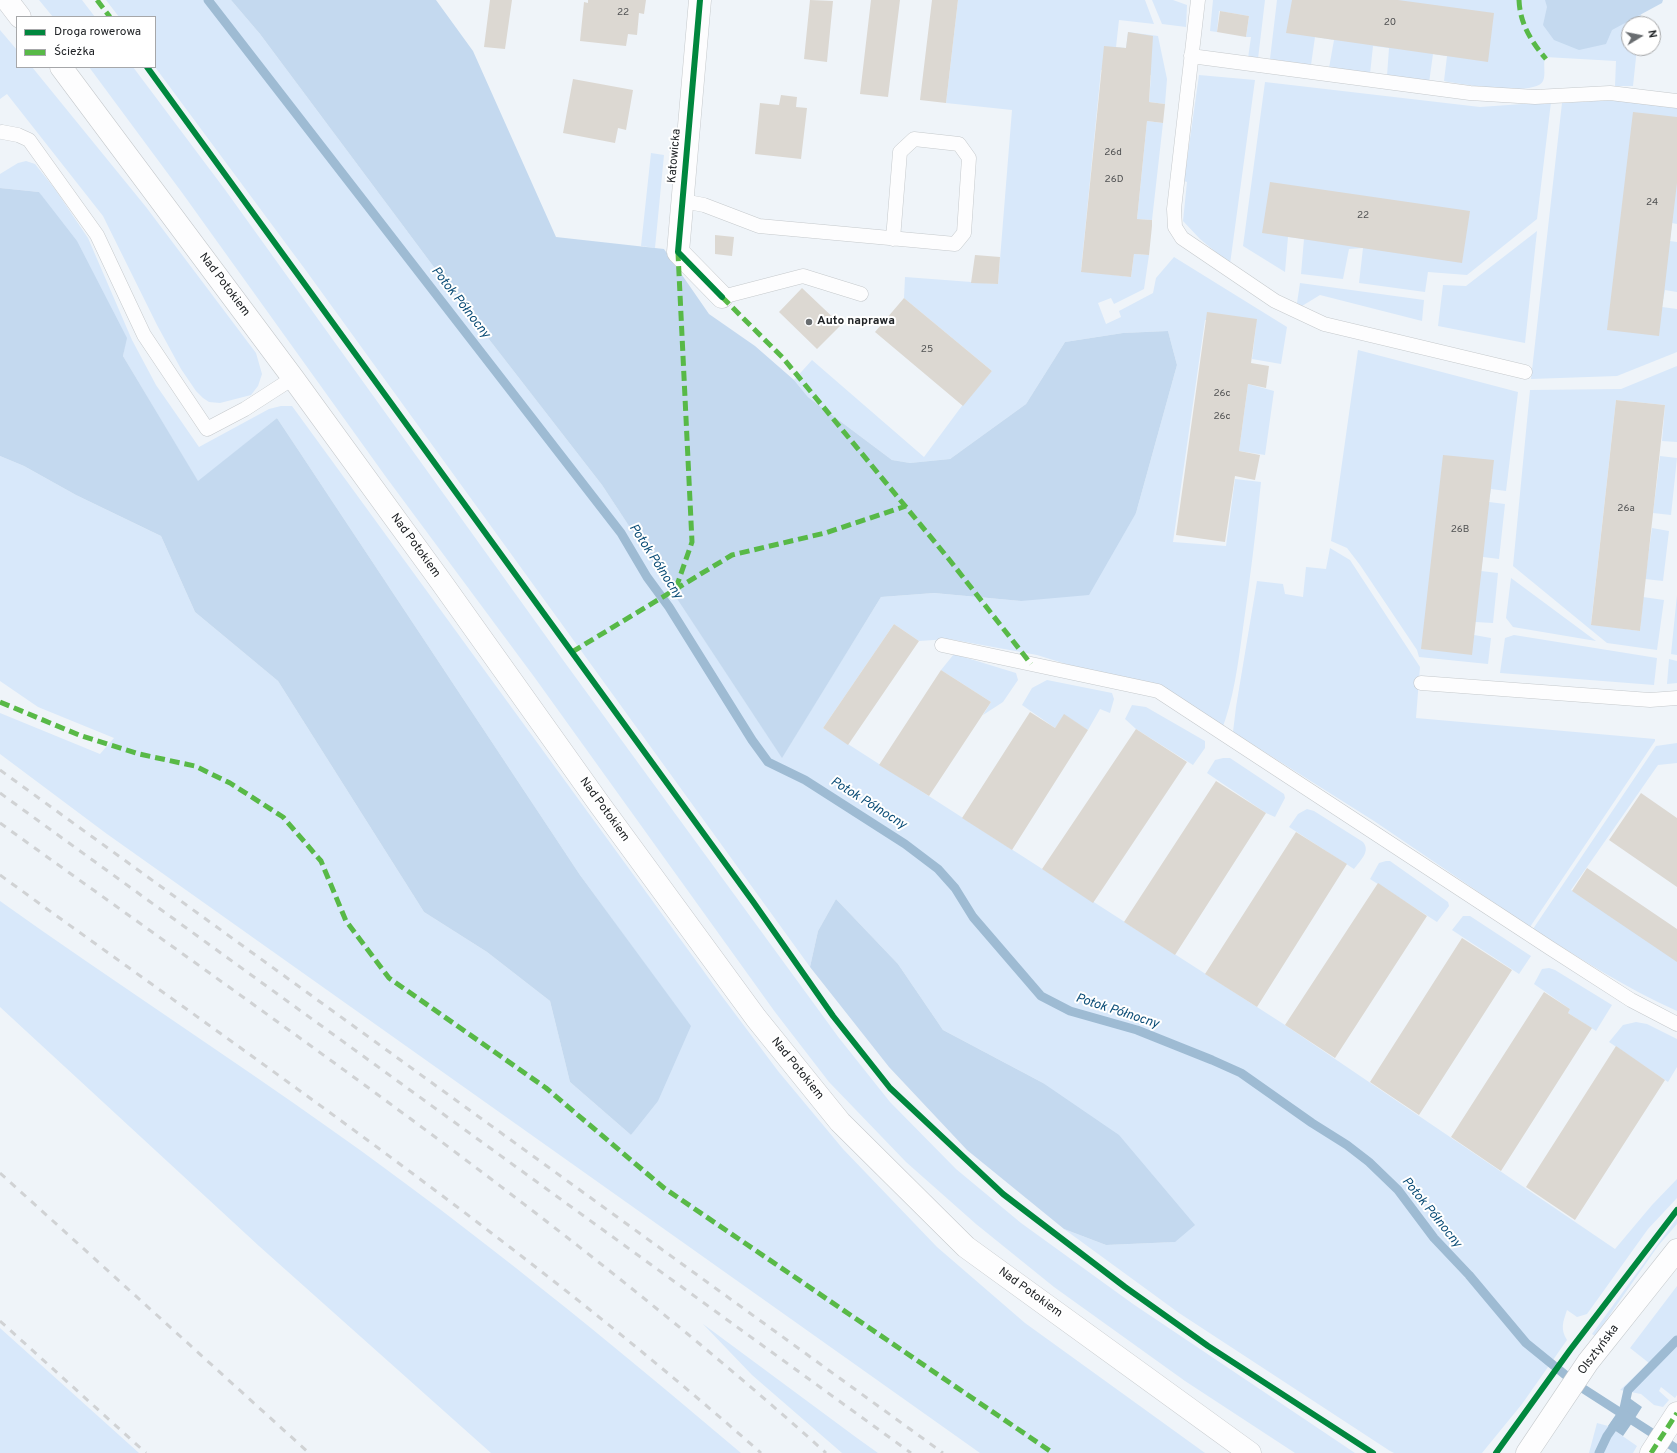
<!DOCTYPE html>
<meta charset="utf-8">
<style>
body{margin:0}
#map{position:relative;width:1677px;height:1453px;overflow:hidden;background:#eff4f9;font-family:Overpass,sans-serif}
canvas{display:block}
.legend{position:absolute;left:16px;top:16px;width:140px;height:52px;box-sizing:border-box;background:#fff;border:1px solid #a6a7a9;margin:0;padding:5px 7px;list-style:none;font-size:12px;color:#212427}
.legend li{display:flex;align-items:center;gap:8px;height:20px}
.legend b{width:20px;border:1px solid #a6a7a9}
.north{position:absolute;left:1621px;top:16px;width:40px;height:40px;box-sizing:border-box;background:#fff;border:1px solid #a6a7a9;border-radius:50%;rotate:80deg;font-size:11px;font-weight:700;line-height:16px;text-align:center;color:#212427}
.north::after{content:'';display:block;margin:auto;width:14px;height:18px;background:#696d70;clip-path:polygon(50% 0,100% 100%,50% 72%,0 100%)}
</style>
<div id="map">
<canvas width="1677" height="1453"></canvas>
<ul class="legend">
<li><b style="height:5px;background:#00873e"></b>Droga rowerowa</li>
<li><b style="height:5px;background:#58b947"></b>Ścieżka</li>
</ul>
<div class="north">N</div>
</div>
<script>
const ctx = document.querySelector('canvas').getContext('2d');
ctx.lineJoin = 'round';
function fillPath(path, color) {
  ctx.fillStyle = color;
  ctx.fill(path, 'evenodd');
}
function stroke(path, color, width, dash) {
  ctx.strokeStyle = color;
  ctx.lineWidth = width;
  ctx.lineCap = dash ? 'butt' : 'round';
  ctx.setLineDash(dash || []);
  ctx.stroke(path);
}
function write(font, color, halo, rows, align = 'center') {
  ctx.font = font + ' Overpass,sans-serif';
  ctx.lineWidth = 4;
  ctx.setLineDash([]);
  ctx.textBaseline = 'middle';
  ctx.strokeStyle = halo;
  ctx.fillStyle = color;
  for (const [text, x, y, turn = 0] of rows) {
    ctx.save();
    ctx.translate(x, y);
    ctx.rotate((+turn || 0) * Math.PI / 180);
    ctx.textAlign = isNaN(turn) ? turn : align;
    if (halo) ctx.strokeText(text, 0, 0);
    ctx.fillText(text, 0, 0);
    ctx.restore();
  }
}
const green = new Path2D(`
 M39 0H82L95 17H53Z
 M106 0H231L260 34 457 298 602 485 782 757 881 597 934 593 1021 601 1136 513 1177 365 1168 331 1123 333 1065 342 1026 404 950 459 910 463 892 460 808 397 794 380 812 360 924 457 964 403 992 371 904 298 905 277 998 284 1012 110 946 103 958 0H1145L1154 24 1119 20 1116 47 1126 48 1128 32 1158 36 1167 79 1165 104 1149 102 1151 75 1101 70 1081 271 1131 277 1134 254 1149 255 1144 289 1114 304 1111 298 1098 303 1106 324 1121 317 1119 311 1153 293 1156 278 1174 257 1287 327 1281 364 1252 359 1256 326 1205 320 1173 542 1226 546 1235 479 1261 482C1256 531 1250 579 1243 628 1238 664 1234 698 1221 732L1153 691 1037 655 949 639 919 641 894 624 823 728 1285 1025 1615 1249 1652 1205 1677 1179V1198L1648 1229 1587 1314 1577 1317 1567 1310C1563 1322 1560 1329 1567 1340L1522 1404 1482 1453H1394L1390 1451 1179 1313 1064 1229 1106 1245 1174 1242 1043 1083 943 1030 898 964 836 899 818 931 810 967 307 272 155 67V17H119Z
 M1152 0H1173L1187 5 1186 27 1162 24Z
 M1213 0H1265L1258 59 1248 58 1251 37H1246L1249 16 1219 11 1217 32 1210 31Z
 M1277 0H1643L1640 24H1629V48H1637L1633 86H1615L1616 61 1545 57C1543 64 1546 75 1543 81 1536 97 1460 84 1444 81L1447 56 1433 54 1429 83 1387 76 1389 48 1373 46 1370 74 1329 68 1334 40 1315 37 1311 65 1270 59Z
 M0 30 17 50V67H32L146 207 256 353 262 374 258 386 251 395 220 403 209 402 203 398 196 391 181 369 157 325 103 216 7 94 0 99Z
 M89 67H133L226 191 563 660 839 1038 890 1102 956 1169 1021 1223 1133 1304 1355 1453H1295L1185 1381 1054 1287 976 1224 906 1162 829 1082 775 1012 535 678 386 477 183 194Z
 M1199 75 1255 80 1230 264 1200 239 1183 221 1187 182 1184 181Z
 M1265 82 1480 107 1551 102 1537 219 1467 275 1428 272 1425 292 1359 283 1363 248 1349 249 1343 279 1301 274 1304 239 1288 237 1285 272 1243 246Z
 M1614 100 1677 108V224L1672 223 1670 241 1677 242V292L1665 290 1662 307 1677 309V352L1617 376 1531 379 1562 103Z
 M1147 121 1163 123 1152 220 1137 219Z
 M651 153 664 155 655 248 641 246Z
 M26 161 35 164 55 189 88 238 132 340 156 385 199 447 269 409 281 406H292L721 995 778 1071 843 1149 937 1247 1025 1323 1205 1453H980L107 834 0 754V713L100 754 114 738 38 707 0 681V456L24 466 76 495 161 536 195 612 278 681 424 912 487 952 550 1001 570 1082 631 1135 690 1026 580 875 277 418 198 482 123 356 126 338 39 192 0 188V174L18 163Z
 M1537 231 1525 343 1438 326 1443 285 1466 286Z
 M1300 283 1424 300 1422 321 1320 295 1302 306 1297 303Z
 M1358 350 1518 392 1506 491 1491 489 1489 502 1505 504 1499 559 1483 557 1481 571 1498 573 1493 623 1475 622 1474 635 1491 638 1488 664 1419 657 1417 650 1360 565 1347 548 1331 541Z
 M1677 366V442L1662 441 1665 405 1616 400 1591 624 1640 631 1643 597 1664 600 1657 650 1607 643 1513 566 1530 390 1621 389Z
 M1248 384 1274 391 1265 455 1239 451Z
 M1660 456 1677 458 1671 515 1653 513Z
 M1652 528 1669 531 1663 581 1645 579Z
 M1330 548 1350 560 1420 667 1416 718 1655 739V741L1530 927 1374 821 1233 732 1236 707 1257 581 1283 584 1285 594 1303 597 1306 567 1326 569Z
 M1511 578 1596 641 1513 627 1506 618Z
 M1677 595V655L1671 654Z
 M1514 635 1657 658 1654 685 1500 673 1505 638Z
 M954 654 1016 673 1018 680 1003 702 983 715 991 702 941 670Z
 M1669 659 1677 661V683L1667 684Z
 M1047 680 1112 693 1114 699 1110 713 1100 709 1088 730 1064 715 1055 728 1022 705 1032 688Z
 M1132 705 1146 707 1205 741V748L1193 765 1136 729 1125 719Z
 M1677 743V763L1658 765 1571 890 1677 954V1011C1627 989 1580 958 1533 929L1656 746Z
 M1223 758H1230L1284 794 1285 798 1275 817 1266 813 1207 773 1215 760Z
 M1307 809 1314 811 1363 842C1371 851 1360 861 1354 869L1289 827 1298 814Z
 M1386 861H1390L1448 902 1449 906 1437 922 1370 879 1379 863Z
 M0 901C111 980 225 1054 336 1133 477 1233 610 1342 741 1453H491L259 1246 0 1007Z
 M1463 916H1470L1531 956 1519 974 1452 930Z
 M1549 968 1555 970 1612 1005 1596 1031 1568 1013 1570 1009 1534 984 1542 969Z
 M1636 1022 1647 1024 1677 1039V1067L1668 1082 1609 1042 1623 1025Z
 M1677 1218V1224L1658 1246 1595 1336 1592 1334Z
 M1677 1286V1395L1675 1398 1661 1387 1659 1391 1669 1400 1663 1407 1654 1405 1641 1394 1620 1390 1649 1363 1630 1348Z
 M703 1324 857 1438 878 1453H842L752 1375Z
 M0 1328 139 1453H0Z
 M1597 1423 1608 1426 1637 1446 1633 1453H1589Z`);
const forest = new Path2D(`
 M231 0H436L473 51 556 237 664 249 709 314 755 346 794 380 808 397 892 460 910 463 950 459 1026 404 1065 342 1123 333 1168 331 1177 365 1136 513 1089 595 1021 601 934 593 881 597 782 758 602 485 457 298 260 34Z
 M1545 0H1663L1662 3 1612 30 1606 44 1579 50 1554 40 1543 25 1547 7Z
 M0 188 39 192 77 241 127 338 123 356 198 481 277 418 580 875 691 1026 658 1101 631 1135 570 1082 550 1001 487 952 424 912 278 681 195 612 161 536 76 495 24 466 0 456Z
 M836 899 898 964 943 1030 1043 1083 1119 1135 1195 1225 1175 1242 1106 1245 1064 1229 967 1150 889 1067 810 967 818 931Z`);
const water = new Path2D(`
 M1628 1397 1642 1407 1635 1418 1639 1421 1636 1425 1632 1423 1623 1436 1608 1426Z`);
const stream = new Path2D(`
 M208 0 621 533 647 577 669 607 752 740 768 762 805 780 905 844 938 869 955 888 973 917 1041 996 1070 1011 1137 1030 1212 1060 1241 1073 1312 1123 1347 1145 1369 1162 1398 1190 1434 1238 1469 1275 1526 1343 1579 1386 1677 1449
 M1599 1453 1607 1436 1623 1413 1628 1390 1677 1340`);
const building = new Path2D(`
 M490 0H512L505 49 484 47Z
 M588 0H646L644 14 639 13 637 35 628 34 626 46 580 41 584 2 588 3Z
 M810 0 833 1 827 62 804 59Z
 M871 0H900L888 97 860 94Z
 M932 0H958L946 103 920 100Z
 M1292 0H1398L1494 13 1488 62 1286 33Z
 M1220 11 1249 16 1246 37 1217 32Z
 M1128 32 1153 36 1149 102 1165 104 1163 123 1147 121 1137 219 1152 220V226L1149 255 1134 254 1131 277 1081 272 1104 46 1126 48Z
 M573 79 633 90 626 130 618 128 615 143 563 133Z
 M781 95 797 97 796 107 807 108 801 159 755 154 760 103 779 105Z
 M1633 112 1677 117V183L1659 336 1607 330Z
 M1270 182 1470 211 1462 263 1262 233Z
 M715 235 734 237 732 256 715 254Z
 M975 255 1000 257 998 284 971 283Z
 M802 288 841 325 817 349 779 312Z
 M904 298 992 371 963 406 875 332Z
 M1207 312 1257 319 1251 363 1269 366 1266 388 1248 384 1239 451 1260 455 1255 480 1235 476 1225 542 1176 535Z
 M1616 400 1665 405 1640 631 1591 625Z
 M1443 455 1494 460 1472 655 1421 649Z
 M894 624 919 641 848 745 823 728Z
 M941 670 991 702 929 796 879 765Z
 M1030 712 1055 728 1064 714 1088 730 1012 850 962 818Z
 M1136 729 1187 762 1093 903 1042 869Z
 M1216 781 1266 813 1175 955 1124 922Z
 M1641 793 1677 818V887L1609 840Z
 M1296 832 1347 864 1257 1007 1205 974Z
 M1587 868 1677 929V962L1572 891Z
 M1378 883 1427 916 1335 1058 1285 1025Z
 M1462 938 1512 970 1419 1115 1370 1082Z
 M1544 992 1570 1009 1568 1013 1592 1028 1501 1171 1451 1137Z
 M1616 1046 1665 1080 1575 1220 1526 1187Z`);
const lane = new Path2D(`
 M1198 0 1174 209 1175 227 1182 238 1275 301 1324 324 1525 372
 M1191 56 1470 93 1535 97 1610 93 1677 101
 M2 132 18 135 29 140 97 235 144 335 207 429 245 409 293 378
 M683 201 704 205 759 226 955 244 964 233 969 158 959 144 914 139 900 152 893 239
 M722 297 803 276 861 294
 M942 645 1158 691 1550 948 1631 1000 1677 1024
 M1421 683 1650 700 1677 698`);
const street = new Path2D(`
 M700 0 678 252 722 297
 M1527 1453 1588 1362 1677 1250
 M1651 1453 1677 1413`);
const secondary = new Path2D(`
 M7 0 20 17
 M61 67 293 378 442 583 600 805 756 1018 840 1122 966 1247 1250 1453`);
const rail = new Path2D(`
 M0 770 943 1453
 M0 793 911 1453
 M0 823C280 1025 568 1221 826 1453
 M0 875C258 1062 522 1242 761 1453
 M0 1173 309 1453
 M0 1321 146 1453`);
const quiet = new Path2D(`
 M97 0 110 17
 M1519 0C1520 24 1531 41 1546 59
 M722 297 783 358 948 558 1031 664
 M676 588 692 542 678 253
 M572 652 732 555 825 533 906 506
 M0 702 79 735 139 754 195 766 230 783 283 817 321 861 346 921 389 978 546 1088 664 1188 1053 1453
 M1651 1453 1677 1413`);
const cycleway = new Path2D(`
 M700 0 678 252 722 297
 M147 67 754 903 833 1016 890 1088 1003 1194 1125 1287 1208 1346 1373 1453
 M1496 1453 1570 1350 1677 1210`);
const markers = [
 [809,322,4,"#696d70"]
];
const numberNames = [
 ["22",623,13],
 ["20",1390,23],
 ["26d",1113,153],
 ["26D",1114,180],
 ["24",1652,203],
 ["22",1363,216],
 ["25",927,350],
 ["26c",1222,394],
 ["26c",1222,417],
 ["26a",1626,509],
 ["26B",1460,530]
];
const streetNames = [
 ["Katowicka",675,156,-85],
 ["Nad Potokiem",224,285,53],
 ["Nad Potokiem",415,546,54],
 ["Nad Potokiem",604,810,54],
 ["Nad Potokiem",797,1069,51],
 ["Nad Potokiem",1030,1293,36],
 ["Olsztyńska",1599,1350,-53]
];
const poiNames = [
 ["Auto naprawa",817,322]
];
const waterNames = [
 ["Potok Północny",460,303,52],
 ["Potok Północny",655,562,57],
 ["Potok Północny",868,804,32],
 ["Potok Północny",1117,1012,18],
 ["Potok Północny",1431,1213,51]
];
fillPath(green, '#d8e8fa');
fillPath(forest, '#c4d9ef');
fillPath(water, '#9ebbd3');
stroke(stream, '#9ebbd3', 9);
fillPath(building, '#dcd8d2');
stroke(lane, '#c5c9cc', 15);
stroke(street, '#c5c9cc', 23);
stroke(secondary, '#c5c9cc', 23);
stroke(lane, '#fdfdfe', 14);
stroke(street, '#fdfdfe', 22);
stroke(secondary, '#fdfdfe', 22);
stroke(rail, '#d0d2d4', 3, [7, 7]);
stroke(quiet, '#58b947', 5, [10, 5]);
stroke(cycleway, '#00873e', 6);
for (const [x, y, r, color] of markers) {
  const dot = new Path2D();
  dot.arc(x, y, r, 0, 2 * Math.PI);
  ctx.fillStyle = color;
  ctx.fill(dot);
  stroke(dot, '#fff', 1.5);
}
write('10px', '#505152', null, numberNames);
write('12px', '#212427', '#fff', streetNames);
write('bold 12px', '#212427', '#fff', poiNames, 'left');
write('italic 13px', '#0a4c76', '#fff', waterNames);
</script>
